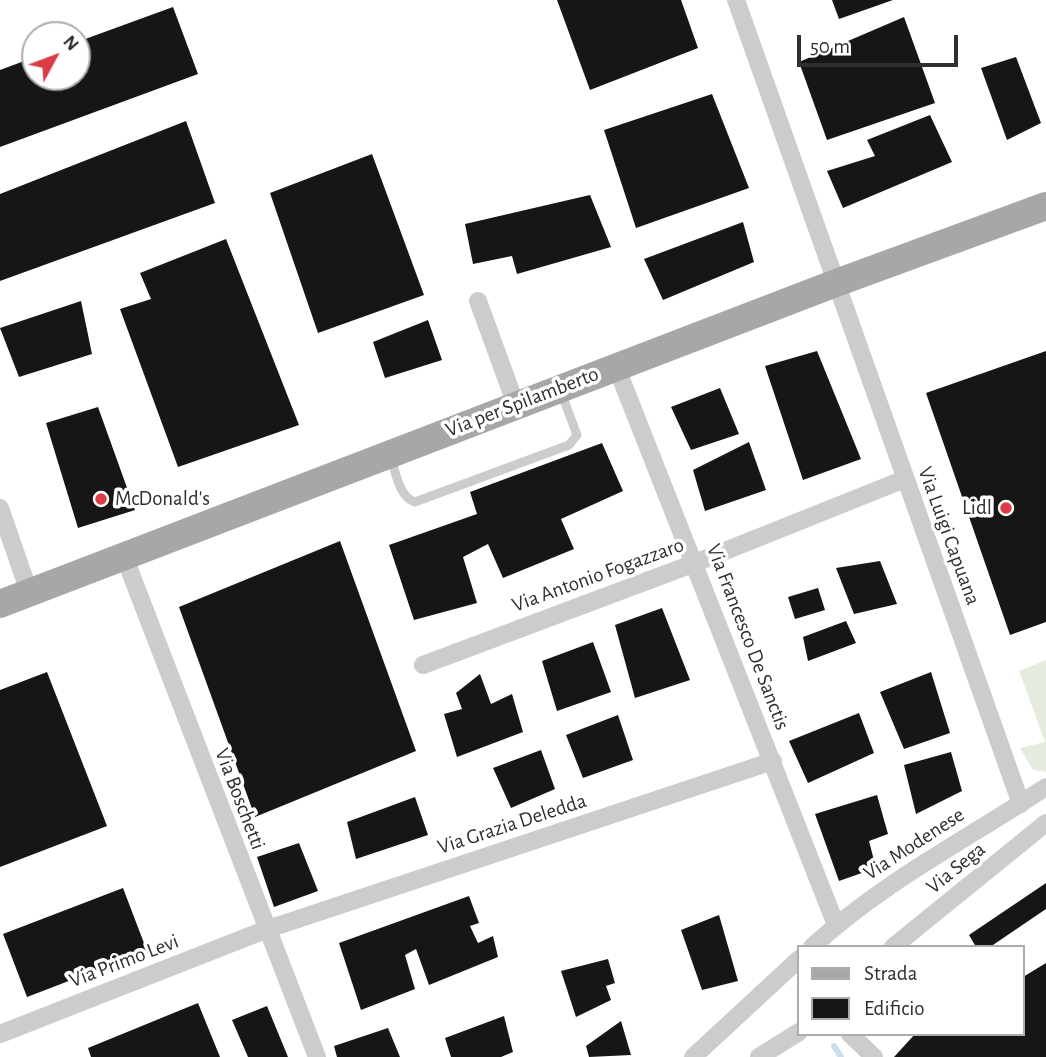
<!DOCTYPE html>
<style>
body{margin:0}
#map{position:relative;width:1046px;height:1057px;overflow:hidden;background:#fff;font-family:"Alegreya Sans",sans-serif}
canvas{display:block}
.legend{position:absolute;left:797px;top:945px;width:228px;height:91px;box-sizing:border-box;background:#fff;border:2px solid #acacac;margin:0;padding:9px 12px;list-style:none;font-size:21px;color:#2f2f2f}
.legend li{display:flex;align-items:center;gap:14px;height:35px}
.legend b{width:35px;border:2px solid #acacac}
.north{position:absolute;left:21px;top:21px;width:70px;height:70px;box-sizing:border-box;background:#fff;border:2px solid #acacac;border-radius:50%;rotate:49deg;font-size:19px;font-weight:700;line-height:28px;text-align:center;color:#2f2f2f}
.north::after{content:'';display:block;margin:auto;width:24px;height:32px;background:#da3d45;clip-path:polygon(50% 0,100% 100%,50% 72%,0 100%)}
.scale{position:absolute;left:797px;top:35px;width:161px;height:32px;box-sizing:border-box;border:4px solid #2f2f2f;border-top:0;padding-left:9px;font-size:21px;line-height:24px;white-space:nowrap;color:#2f2f2f;-webkit-text-stroke:5px #fff;paint-order:stroke}
</style>
<div id="map">
<canvas width="1046" height="1057"></canvas>
<ul class="legend">
<li><b style="height:9px;background:#a7a7a7"></b>Strada</li>
<li><b style="height:19px;background:#161616"></b>Edificio</li>
</ul>
<div class="north">N</div>
<div class="scale">50 m</div>
</div>
<script>
const ctx = document.querySelector('canvas').getContext('2d');
ctx.lineJoin = 'round';
function fillPath(path, color) {
  ctx.fillStyle = color;
  ctx.fill(path, 'evenodd');
}
function stroke(path, color, width, dash) {
  ctx.strokeStyle = color;
  ctx.lineWidth = width;
  ctx.lineCap = dash ? 'butt' : 'round';
  ctx.setLineDash(dash || []);
  ctx.stroke(path);
}
function write(font, color, halo, rows, align = 'center') {
  ctx.font = font + ' "Alegreya Sans",sans-serif';
  ctx.lineWidth = 7;
  ctx.setLineDash([]);
  ctx.textBaseline = 'middle';
  ctx.strokeStyle = halo;
  ctx.fillStyle = color;
  for (const [text, x, y, turn = 0] of rows) {
    ctx.save();
    ctx.translate(x, y);
    ctx.rotate((+turn || 0) * Math.PI / 180);
    ctx.textAlign = isNaN(turn) ? turn : align;
    if (halo) ctx.strokeText(text, 0, 0);
    ctx.fillText(text, 0, 0);
    ctx.restore();
  }
}
const green = new Path2D(`
 M1046 660V772L1033 770 1020 748 1045 742 1019 671Z`);
const stream = new Path2D(`
 M834 1046 841 1057`);
const building = new Path2D(`
 M557 0H681L698 48 590 90Z
 M832 0H893L839 19Z
 M173 7 198 74 0 147V70L35 57V77H77V42Z
 M904 17 935 103 827 140 799 62Z
 M1016 57 1041 123 1007 140 981 68Z
 M712 94 749 188 636 228 604 130Z
 M930 115 952 162 843 208 827 171 875 156 867 140Z
 M186 121 215 203 0 281V194Z
 M372 154 424 295 318 333 270 193Z
 M590 195 611 247 517 274 512 256 473 264 465 224Z
 M743 222 754 262 663 300 644 259Z
 M226 239 299 425 178 467 120 309 151 299 140 273Z
 M81 301 92 354 19 377 0 328Z
 M428 320 442 360 385 378 373 342Z
 M817 351 861 459 803 480 765 366Z
 M1046 351V622L1010 635 926 393Z
 M720 388 739 434 691 450 671 407Z
 M98 407 135 510 78 528 46 423Z
 M749 442 766 490 705 511 693 470Z
 M602 443 623 491 561 519 574 549 503 578 488 544 463 557 477 603 414 620 389 545 477 514 470 492Z
 M340 541 416 751 255 817 179 607Z
 M880 561 897 604 854 614 836 568Z
 M818 588 825 610 795 619 788 597Z
 M662 608 690 680 635 698 615 625Z
 M846 621 856 643 808 661 803 637Z
 M593 642 611 692 557 711 542 661Z
 M47 672 107 826 0 867V690Z
 M931 672 950 733 904 749 880 692Z
 M480 674 491 704 512 694 523 732 457 757 444 714 462 709 456 693Z
 M859 713 874 753 808 783 789 741Z
 M618 715 633 760 583 778 566 735Z
 M541 750 555 789 511 808 493 768Z
 M951 752 962 791 916 814 904 765Z
 M877 795 888 834 869 841 876 868 839 881 815 814Z
 M415 797 428 835 356 859 347 822Z
 M299 843 318 891 274 907 257 857Z
 M1046 883V909L990 947H976L969 935Z
 M123 888 147 951 27 997 3 934Z
 M469 896 479 923 470 926 478 943 493 936 498 957 429 985 416 949 405 955 415 989 361 1010 339 943Z
 M719 915 738 981 702 990 681 930Z
 M608 959 615 983 606 986 611 1000 576 1017 561 971Z
 M1046 963V1057H894L915 1034H1023V977Z
 M198 1003 220 1057H91L88 1048Z
 M267 1006 288 1057H248L232 1020Z
 M504 1016 513 1052 501 1057H451L445 1038Z
 M621 1021 631 1055 589 1057 586 1046Z
 M388 1028 400 1057H337L334 1046Z`);
const service = new Path2D(`
 M391 458C396 473 399 497 415 502L569 445 577 435 561 392`);
const minor = new Path2D(`
 M736 0 1021 804
 M478 301 516 405
 M616 366 836 925
 M0 508 29 592
 M124 556 317 1057
 M423 665 695 563 905 479
 M812 947C884 881 966 840 1046 787
 M893 947 1046 823
 M0 1034 265 930 773 761
 M850 1034 874 1057
 M693 1057 799 959
 M759 1057 799 1032`);
const primary = new Path2D(`
 M0 604 836 283 1046 206`);
const markers = [
 [101,499,7,"#da3d45"],
 [1006,508,7,"#da3d45"]
];
const streetNames = [
 ["Via per Spilamberto",522,402,-21],
 ["Via Luigi Capuana",949,536,70],
 ["Via Antonio Fogazzaro",598,575,-20],
 ["Via Francesco De Sanctis",748,637,69],
 ["Via Boschetti",240,799,69],
 ["Via Grazia Deledda",512,824,-18],
 ["Via Modenese",914,844,-33],
 ["Via Sega",956,868,-39],
 ["Via Primo Levi",124,961,-21]
];
const poiNames = [
 ["McDonald's",115,499],
 ["Lidl",992,508,"right"]
];
fillPath(green, '#e5ebde');
stroke(stream, '#cbddea', 6);
fillPath(building, '#161616');
stroke(service, '#ccc', 9);
stroke(minor, '#ccc', 18);
stroke(primary, '#a7a7a7', 28);
for (const [x, y, r, color] of markers) {
  const dot = new Path2D();
  dot.arc(x, y, r, 0, 2 * Math.PI);
  ctx.fillStyle = color;
  ctx.fill(dot);
  stroke(dot, '#fff', 2.5);
}
write('21px', '#2f2f2f', '#fff', streetNames);
write('21px', '#2f2f2f', '#fff', poiNames, 'left');
</script>
